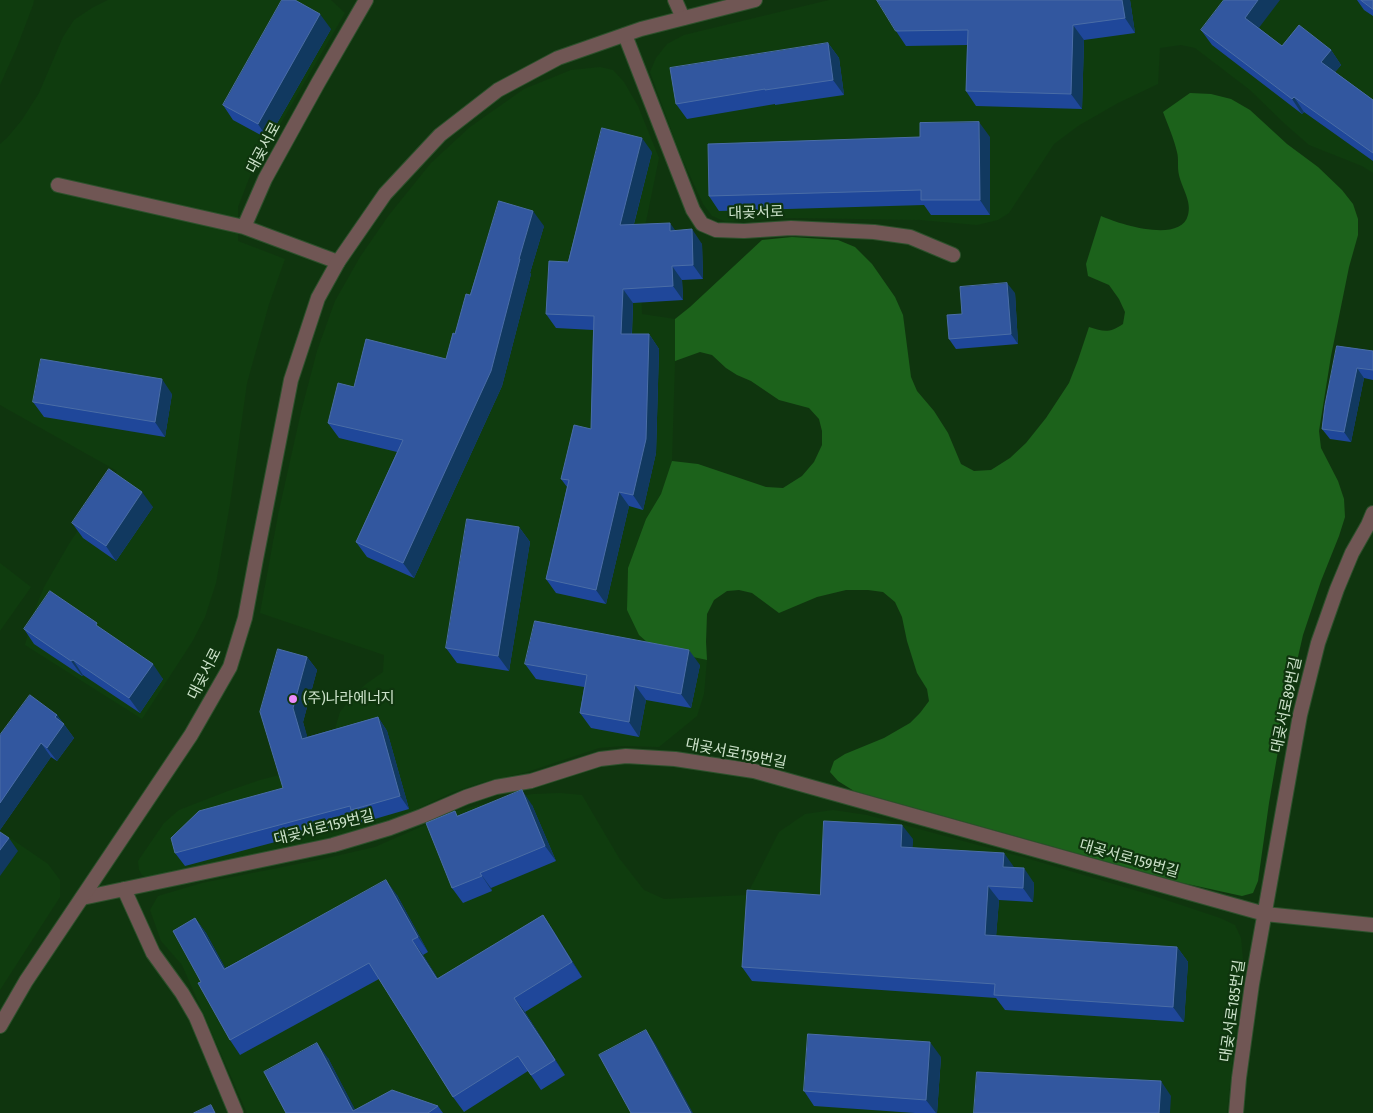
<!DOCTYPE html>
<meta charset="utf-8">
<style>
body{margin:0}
canvas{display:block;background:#0f350e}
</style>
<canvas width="1373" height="1113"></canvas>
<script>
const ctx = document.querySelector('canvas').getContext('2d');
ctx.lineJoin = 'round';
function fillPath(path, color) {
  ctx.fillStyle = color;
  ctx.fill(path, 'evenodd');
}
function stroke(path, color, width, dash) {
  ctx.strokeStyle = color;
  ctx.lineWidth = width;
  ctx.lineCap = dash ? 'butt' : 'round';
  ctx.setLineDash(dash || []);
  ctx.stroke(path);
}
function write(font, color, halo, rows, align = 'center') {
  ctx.font = font + ' "Fira Sans Condensed","Noto Sans KR",sans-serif';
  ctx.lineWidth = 4.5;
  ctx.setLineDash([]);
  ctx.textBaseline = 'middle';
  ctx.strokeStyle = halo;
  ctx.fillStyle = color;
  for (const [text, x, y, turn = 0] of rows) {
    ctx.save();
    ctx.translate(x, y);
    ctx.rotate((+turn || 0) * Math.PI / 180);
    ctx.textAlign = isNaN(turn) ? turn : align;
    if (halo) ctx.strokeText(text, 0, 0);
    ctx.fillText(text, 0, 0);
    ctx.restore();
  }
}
const built = new Path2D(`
 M0 0H34L33 5 17 47 0 85Z
 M108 0H331L345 13 250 176 238 207V241L285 259 269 304 247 383 230 504 216 583 205 617 192 642 142 719 25 645 33 614 44 587 69 544 117 471 0 405V144L7 138 22 120 39 93 63 37 74 20 92 8Z
 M829 0H1373V173L1362 166 1309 145 1285 124 1250 90 1195 48 1181 45 1160 48 1158 84 1118 103 1078 126 1054 144 1009 213 998 220 977 225 920 220 791 218 726 222 712 216 703 204 680 154 650 72 656 58 667 44 684 35Z
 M600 67 613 70 624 82 638 106 659 158 640 251 642 314 675 319V361L672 461 661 494 646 519 628 568 627 610 655 649 707 660 704 694 697 716 659 747 623 746 599 748 527 772 480 783 451 793 417 809 389 821 333 837 150 879 142 875 139 870 138 861 164 823 179 810 228 791 260 780 334 761 335 729 340 712 351 698 366 684 383 672 384 655 260 613 278 515 301 412 317 351 335 301 360 257 389 215 431 163 470 127 524 89 571 70Z
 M0 563 31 587 0 631Z
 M560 793 582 795 619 858 644 890 664 899 747 895 779 832 805 814 833 810 867 815 1026 858 1151 895 1220 918 1235 925 1241 938 1243 960 1227 1113H247L182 965 161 941 150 910 158 896 202 883 323 859 375 847 457 811 498 800 533 794Z
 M0 831 48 864 60 880V897L0 990Z`);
const forest = new Path2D(`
 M1190 93 1211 94 1231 99 1250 110 1287 144 1318 167 1342 190 1353 204 1358 219V235L1349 267 1331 356 1319 431 1321 448 1338 481 1344 499 1345 517 1339 536 1321 581 1303 635 1283 722 1269 803 1258 881 1253 893 1242 896 1183 883 854 791 838 781 830 772 834 761 845 754 884 738 910 723 920 713 929 701 927 689 917 673 907 641 902 617 895 602 883 592 868 590H846L817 597 779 613 752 593 739 590 727 591 714 600 707 614 706 642 707 660 655 649 639 635 627 610 628 568 646 519 661 494 672 461 698 464 766 487 783 488 802 476 814 462 822 445V431L819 419 809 408 779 400 751 381 737 375 726 368 712 355 700 352 675 361V319L690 307 762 240 792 237 838 240 855 247 872 264 895 297 903 315 911 377 917 391 934 411 948 433 961 464 974 471 991 470 1010 458 1026 443 1046 418 1069 383 1078 360 1089 327C1104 332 1110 333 1123 324L1125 312 1119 299 1109 285 1088 276 1086 264 1101 216C1119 224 1181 244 1188 215 1192 202 1182 188 1179 175 1177 167 1179 159 1177 152 1174 139 1168 125 1163 112Z`);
const service = new Path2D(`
 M675 0 683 18
 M625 35 693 210 702 224 716 230 744 231 791 228 874 232 910 237 953 255
 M58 185 244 227
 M338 262 244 227 265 179 318 83 366 0
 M124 889 153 953 182 993 196 1017 236 1113
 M82 898 333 845 390 828 422 816 466 797 496 787 531 781 600 759 626 756 675 759 754 771 1265 914 1373 925
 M1236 1113 1239 1078 1252 984 1300 715 1318 643 1337 589 1352 553 1368 525 1373 513`);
const tertiary = new Path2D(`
 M0 1026 26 981 191 735 230 667 245 618 256 559 291 380 318 298 338 262 385 194 440 135 498 90 558 58 641 29 755 0`);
const wall = new Path2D(`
 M1130 0 1135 33 1084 40 1082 109 976 106 966 91 967 45 906 46 896 31Z
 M1357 0H1373V16L1364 10Z
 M1259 28 1282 46 1331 50 1341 65 1335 72 1373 100V161L1304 112 1302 114 1212 45 1201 30Z
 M331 29 268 139 233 120 223 105Z
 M828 43 839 58 844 95 775 105V104L687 119 676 104Z
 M990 137V215H931L924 205 719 211 709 196Z
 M652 152 634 224 675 230 702 244 703 279 682 280 683 300 633 303 632 334H649L659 349 656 453 643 510 629 506 606 604 556 593 546 579 567 487 561 479 591 429 593 330 556 328 546 314 568 262Z
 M544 226 530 273 531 274 502 386 414 578 367 557 356 542 397 452 339 438 328 423 354 387 446 359 455 334 470 295Z
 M1015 293 1018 344 956 349 949 339 962 314Z
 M1337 346 1373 351V380L1364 378 1351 442 1330 439 1322 429Z
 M172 394 165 437 44 417 33 402Z
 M153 507 116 561 83 538 72 523Z
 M519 527 530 542 509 671 457 663 446 648Z
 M24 629H101L163 679 140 713 83 675 82 676 34 644Z
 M307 657 317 670 303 722 307 737 378 717 387 731 409 809 361 823 358 820 185 866 175 853 283 788Z
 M525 664 700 665 691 708 646 700 639 737 591 728 580 713 584 687 536 679Z
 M57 715 74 738 57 761 51 757 0 830V735Z
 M532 805 556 861 491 888 492 891 463 903 452 888 459 816Z
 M913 839 912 848 1014 868 1034 883 1033 902 999 900 996 936 1177 947 1188 962 1184 1022 1005 1010 996 998 752 981 742 967 820 895Z
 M397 895 428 952 423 955 438 979 543 915 553 930 582 977 525 1012 565 1075 541 1090 528 1071 464 1112 453 1097 379 979 240 1055 230 1040 201 982 195 918 206 933 225 968Z
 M941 1057 937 1113H915L814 1106 804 1091Z
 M328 1058 355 1110 438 1106 443 1113H286Z`);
const shadedWall = new Path2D(`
 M1122 0H1130L1135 33 1125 18Z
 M1258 0H1280L1255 33 1245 18Z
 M320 14 331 29 268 139 258 124Z
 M1073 25 1084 40 1082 109 1071 94Z
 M828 43 839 58 844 95 833 80Z
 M1331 50 1341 65 1331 77 1321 62Z
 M1294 97 1304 112 1302 114 1292 99Z
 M979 122 990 137V215L980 200Z
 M642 138 652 152 630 239 620 225Z
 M533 211 544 226 530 273 531 274 502 386 414 578 403 563 519 259Z
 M670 223 680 237 670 231Z
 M692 229 702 244 703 279 693 265Z
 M672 266 682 280 683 300 673 286Z
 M1007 283 1015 293 1018 344 1011 334Z
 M623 289 633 303 631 348 621 334Z
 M649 334 659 349 656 453 643 510 633 495Z
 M1357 368 1364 378 1351 442 1344 432Z
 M162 379 172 394 165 437 155 422Z
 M142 492 153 507 116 561 106 546Z
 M619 492 629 506 606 604 596 590Z
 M519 527 530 542 509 671 498 656Z
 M689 650 700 665 691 708 681 694Z
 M307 657 317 670 303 722 312 752 302 739 293 708Z
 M73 660 83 675 82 676 71 661Z
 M153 664 163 679 140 713 129 698Z
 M635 685 646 700 639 737 629 722Z
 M57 715 74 738 57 761 47 748 55 717Z
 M378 717 387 731 409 809 400 796Z
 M41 743 51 757 0 830V803Z
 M522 790 532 805 556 861 545 846Z
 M902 825 913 839 912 862 901 847Z
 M9 838 18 851 0 876V850Z
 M1004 853 1014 867H1003Z
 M1024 868 1034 883 1033 902 1023 888Z
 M480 873 491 888 492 891Z
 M386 880 397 895 428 952 418 937Z
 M988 886 999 900 995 950 985 935Z
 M543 915 553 930 582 977 572 962Z
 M195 918 206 933 234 984 224 969Z
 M412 940 423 955 448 994 437 979Z
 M1177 947 1188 962 1184 1022 1173 1007Z
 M514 998 525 1012 565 1075 555 1060Z
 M646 1030 656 1045 693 1113H691Z
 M930 1042 941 1057 937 1113H936L926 1100Z
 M317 1043 328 1058 357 1113H354Z
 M1161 1081 1171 1096 1170 1113H1159Z`);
const building = new Path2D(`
 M282 0H295L320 14 258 124 223 105Z
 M877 0H1122L1125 18 1073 25 1071 94 966 91 968 30 896 31Z
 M1224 0H1258L1245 18 1282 46 1299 25 1331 50 1321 62 1373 100V153L1294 97 1292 99 1201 30Z
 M1361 0H1373V9Z
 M828 43 833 80 765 90V89L676 104 670 68Z
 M979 122 980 200H921V190L709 196 708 144 920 137V123Z
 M602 128 642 138 620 225 670 223V231L692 229 693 265 672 266 673 286 623 289 621 334H649L646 439 633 495 619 492 596 590 546 579 569 480 561 479 574 425 591 429 594 316 546 314 549 261 568 262Z
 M499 201 533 211 519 259H520L491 371 403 563 356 542 403 440 328 423 338 383 354 387 366 339 446 359 453 333 455 334 466 294 470 295Z
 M1007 283 1011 334 949 339 947 315 962 314 960 287Z
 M1337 346 1373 351V370L1357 368 1344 432 1322 429 1325 405Z
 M41 359 162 379 155 422 33 402Z
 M109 469 142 492 106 546 72 523Z
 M467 519 519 527 498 656 446 648Z
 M50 591 97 623 96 625 153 664 129 698 73 660 71 661 24 629Z
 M535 621 689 650 681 694 635 685 629 722 580 713 587 675 525 664Z
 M278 649 307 657 293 708 302 739 378 717 400 796 351 810 350 806 175 853 171 838 199 811 283 788 260 712Z
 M30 695 57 715 55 717 64 724 47 748 41 743 0 803V735Z
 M522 790 545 846 480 873 482 876 452 888 426 823 455 811 457 816Z
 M824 821 902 825 901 847 1004 853 1003 867 1024 868 1023 888 988 886 985 935 1177 947 1173 1007 994 995 995 984 742 967 747 890 820 895Z
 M0 832 9 838 0 850Z
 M386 880 418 937 412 940 437 979 543 915 572 962 514 998 555 1060 531 1075 518 1056 453 1097 369 963 230 1040 198 983 201 982 173 931 195 918 224 969Z
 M646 1030 691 1113H631L599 1055Z
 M808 1034 930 1042 926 1100 804 1091Z
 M317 1043 353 1111 392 1090 438 1106 428 1113H286L264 1072Z
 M977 1072 1161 1081 1159 1113H974Z
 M211 1105 215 1113H194Z`);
const markers = [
 [293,699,5,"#ed8cf9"]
];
const streetNames = [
 ["대곶서로",264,148,-62],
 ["대곶서로",756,213,-2],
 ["대곶서로",205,674,-63],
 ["대곶서로89번길",1287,705,-78],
 ["대곶서로159번길",736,754,11],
 ["대곶서로159번길",324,828,-14],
 ["대곶서로159번길",1129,859,16],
 ["대곶서로185번길",1233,1011,-82]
];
const poiNames = [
 ["(주)나라에너지",303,699]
];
fillPath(built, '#0f3c0e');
fillPath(forest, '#1c621b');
stroke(service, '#2d512c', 16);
stroke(tertiary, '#2d512c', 16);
stroke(service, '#705654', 14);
stroke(tertiary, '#705654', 14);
fillPath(wall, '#1f479a');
fillPath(shadedWall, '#113960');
fillPath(building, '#32579f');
stroke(building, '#4a6da6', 1);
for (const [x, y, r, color] of markers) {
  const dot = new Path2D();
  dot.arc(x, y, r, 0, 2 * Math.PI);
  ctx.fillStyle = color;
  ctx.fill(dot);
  stroke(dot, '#0f350e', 2);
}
write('15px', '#cce2ca', '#0f350e', streetNames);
write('15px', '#cce2ca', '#0f350e', poiNames, 'left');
</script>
